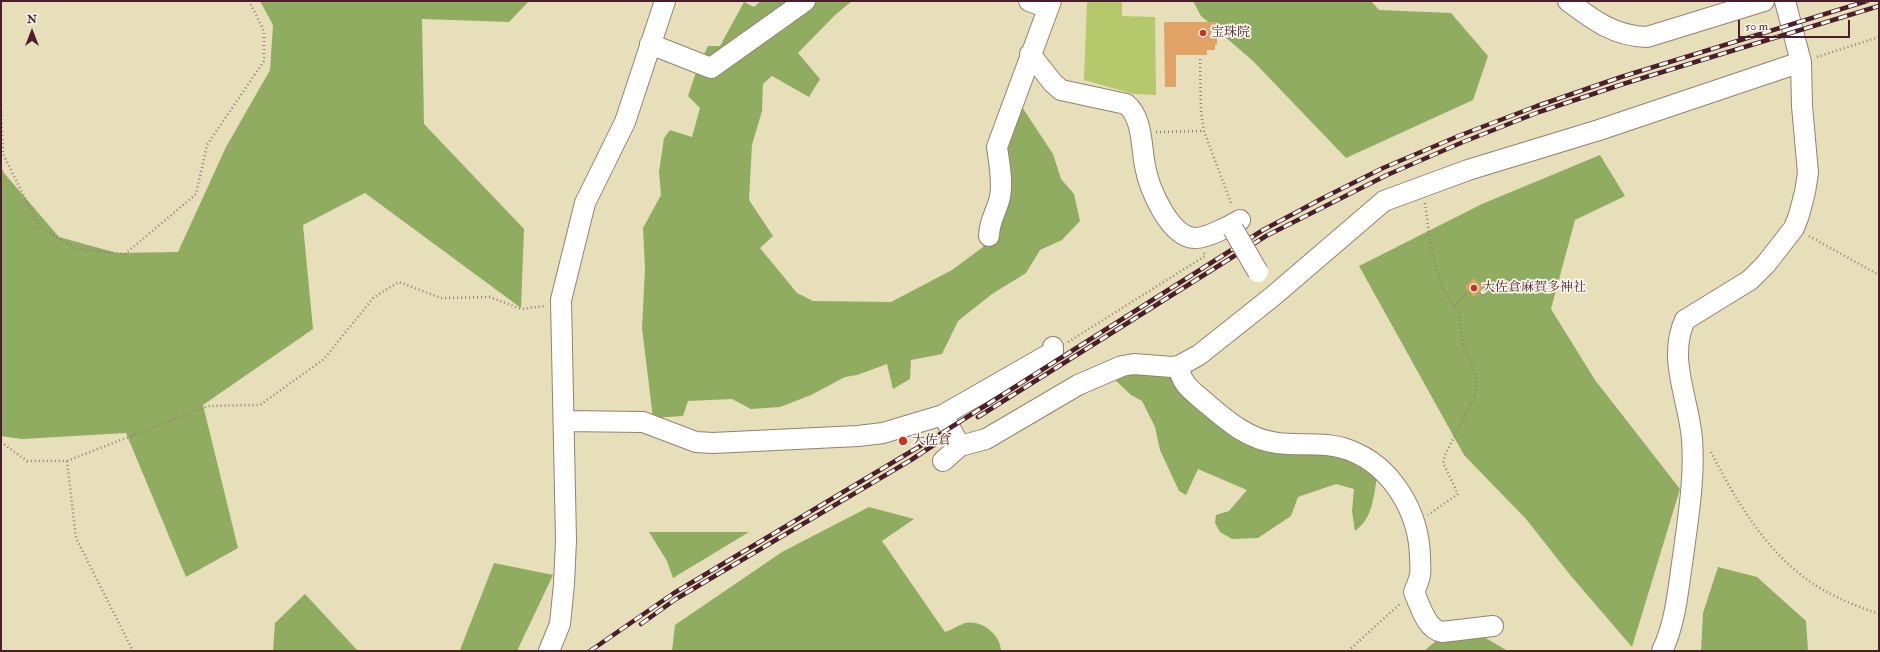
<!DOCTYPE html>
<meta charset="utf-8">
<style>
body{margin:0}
#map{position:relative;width:1880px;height:652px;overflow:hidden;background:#e6dfba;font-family:"IM FELL Double Pica",serif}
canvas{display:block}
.frame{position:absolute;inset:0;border:2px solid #4a1f2b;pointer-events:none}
.north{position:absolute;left:12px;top:12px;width:40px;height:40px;-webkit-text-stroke:3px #fbf7ec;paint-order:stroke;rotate:0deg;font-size:11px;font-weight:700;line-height:16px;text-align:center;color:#4a1f2b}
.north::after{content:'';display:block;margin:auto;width:14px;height:18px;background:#4a1f2b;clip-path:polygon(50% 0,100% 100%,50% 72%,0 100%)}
.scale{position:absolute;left:1738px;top:20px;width:112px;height:18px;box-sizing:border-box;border:2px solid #4a1f2b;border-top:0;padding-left:5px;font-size:12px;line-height:14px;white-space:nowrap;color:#4a1f2b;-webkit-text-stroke:3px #fbf7ec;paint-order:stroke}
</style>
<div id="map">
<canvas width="1880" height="652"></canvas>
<div class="frame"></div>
<div class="north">N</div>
<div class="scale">50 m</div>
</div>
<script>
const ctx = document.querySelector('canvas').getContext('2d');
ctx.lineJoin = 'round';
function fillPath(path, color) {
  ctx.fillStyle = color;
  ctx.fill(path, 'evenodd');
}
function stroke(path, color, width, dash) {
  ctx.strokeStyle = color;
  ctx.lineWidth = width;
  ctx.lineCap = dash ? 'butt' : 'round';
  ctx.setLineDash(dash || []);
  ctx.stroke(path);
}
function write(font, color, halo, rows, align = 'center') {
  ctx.font = font + ' "IM FELL Double Pica","Noto Serif JP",serif';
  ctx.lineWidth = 3.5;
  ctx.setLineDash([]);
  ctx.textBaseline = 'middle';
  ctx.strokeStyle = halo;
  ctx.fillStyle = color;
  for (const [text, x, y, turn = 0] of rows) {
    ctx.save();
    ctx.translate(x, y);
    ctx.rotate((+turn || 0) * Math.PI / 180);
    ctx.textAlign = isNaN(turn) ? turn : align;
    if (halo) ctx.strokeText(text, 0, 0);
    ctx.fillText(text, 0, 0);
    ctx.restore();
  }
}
const green = new Path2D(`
 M1087 1H1122V16L1155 17 1156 95 1134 94 1084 80Z`);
const forest = new Path2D(`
 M260 1H529L509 22 422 19 424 124 524 229 521 308 365 193 303 225 313 329 203 405 238 548 186 577 126 433 22 439 1 436V167L4 173 59 237 117 253 178 252 226 147 270 70 273 25Z
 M761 1H852L835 15 798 53 820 79 809 97 772 76 763 84 762 111 752 145 749 200 773 236 760 248 797 293 813 301 891 302 952 270 983 247 994 224 1001 148 1022 107 1053 154 1061 179 1074 194 1080 221 1062 240 1040 250 1026 273 992 294 958 321 942 354 911 360 910 379 893 389 887 364 857 375 845 377 811 395 780 407 751 409 732 399 688 401 683 416 653 418 642 328 645 269 643 228 661 195 659 172 664 138 670 130 692 137 700 108 688 96 697 69 708 46H720L744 2 754 7Z
 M1193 1H1371L1379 10 1451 13 1488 56 1473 100 1346 158 1253 61 1201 16Z
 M1600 155 1625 196 1575 220 1551 309 1595 380 1680 489 1632 647 1571 576 1526 519 1464 455 1359 266 1482 204Z
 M1169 370 1224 424 1330 448 1367 463 1377 478C1373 498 1373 518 1355 531L1352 511 1354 489 1336 484 1298 497 1291 516 1258 538 1232 539 1220 532 1215 523 1216 515 1229 511 1247 490 1198 469 1186 495 1179 491 1160 450 1155 427 1142 401 1131 395 1111 376Z
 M869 507 914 519 882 541 945 632C952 630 959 625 965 623 982 619 1001 635 1001 651H672L675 625 782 552Z
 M649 532H749L673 578 667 561Z
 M494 563 553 575 517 651H457L460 650Z
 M1718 567 1757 577 1806 621 1808 651H1701L1703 613Z
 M305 594 358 651H273L275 623Z
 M1458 622 1508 651H1424Z`);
const building = new Path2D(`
 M1217 22V45H1215V50H1207V55H1176V87H1165L1164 22Z
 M1474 278 1483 288 1474 297 1465 287Z`);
const path = new Path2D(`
 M1817 57 1879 37
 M1200 59 1201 112 1204 131 1232 206
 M1 111 3 154 39 226 76 249 125 254 196 194 207 145 264 61V31L249 1
 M1156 132 1204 131
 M1425 203 1431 249 1443 289 1459 313 1463 344 1473 366 1477 380 1475 396 1445 455 1443 463 1458 494 1428 515
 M1809 236 1879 275
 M1454 306 1467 293
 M1068 342 1205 256 1204 253
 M920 440 929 453
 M1 442 27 461H67L76 538 133 651
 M1711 452C1736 501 1767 554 1815 585 1835 598 1857 606 1879 614
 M67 461 208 406 260 405 324 359 374 297 399 282 441 298 490 297 521 309 544 306
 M1348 651 1401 603`);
const minor = new Path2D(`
 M1029 1 1048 8
 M1568 1C1593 20 1614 36 1647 37L1764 1
 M650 44 711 68 805 1
 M1030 54 1053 83 1061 90 1126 104C1143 118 1141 146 1145 166 1149 188 1169 237 1195 238 1207 238 1230 226 1240 220
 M989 236C989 221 997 211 1000 197 1003 181 999 162 997 147L1051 1
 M1179 366C1180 383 1192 391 1205 402 1226 420 1247 439 1277 443 1301 446 1326 441 1349 450 1392 466 1419 512 1420 557 1420 563 1421 570 1420 575 1419 581 1416 587 1414 592 1420 605 1426 629 1442 632L1493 626
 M943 415 1053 352V347
 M564 421 643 422 696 442 713 443 858 436 883 433 943 415 960 446
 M943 461 960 446 986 439 1078 385 1122 366 1134 364 1172 367 1179 366 1199 355 1272 297 1384 201 1468 170 1599 130 1801 62
 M549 651 560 624 564 584 566 540 561 300 585 203 625 122 665 1
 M1662 651C1676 622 1678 589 1683 557 1688 518 1695 478 1692 439 1689 400 1667 358 1685 320L1750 280 1766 264 1794 228 1799 215 1805 192 1808 173 1802 106 1801 62 1785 1`);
const rail = new Path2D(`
 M978 417 1266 236 1387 175 1463 142 1539 112 1623 84 1879 6
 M641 624 676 599 911 460 949 435
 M590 651 674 593 942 433 1263 230 1323 198 1383 168 1461 135 1537 106 1621 77 1867 1`);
const minorBridge = new Path2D(`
 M1233 229 1258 272`);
const markers = [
 [1203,33,4,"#c8321e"],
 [1474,288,4,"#c8321e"],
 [903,441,5,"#c8321e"]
];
const poiNames = [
 ["宝珠院",1211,33],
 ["大佐倉麻賀多神社",1482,288],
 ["大佐倉",912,441]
];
fillPath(green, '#b5c86c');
fillPath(forest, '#90ac60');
fillPath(building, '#e1a265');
stroke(minor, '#987f72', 22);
stroke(path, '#987f72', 2.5, [1, 3]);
stroke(minor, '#fff', 20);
stroke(rail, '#4a1f2b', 4.5);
stroke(rail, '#fbf7ec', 3, [9]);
stroke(minorBridge, '#987f72', 22, []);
stroke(minorBridge, '#fff', 20);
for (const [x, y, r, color] of markers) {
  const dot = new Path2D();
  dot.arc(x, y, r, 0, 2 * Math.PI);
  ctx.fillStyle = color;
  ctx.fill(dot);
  stroke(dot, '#fbf7ec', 1.5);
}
write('13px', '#4a1f2b', '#fbf7ec', poiNames, 'left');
</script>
